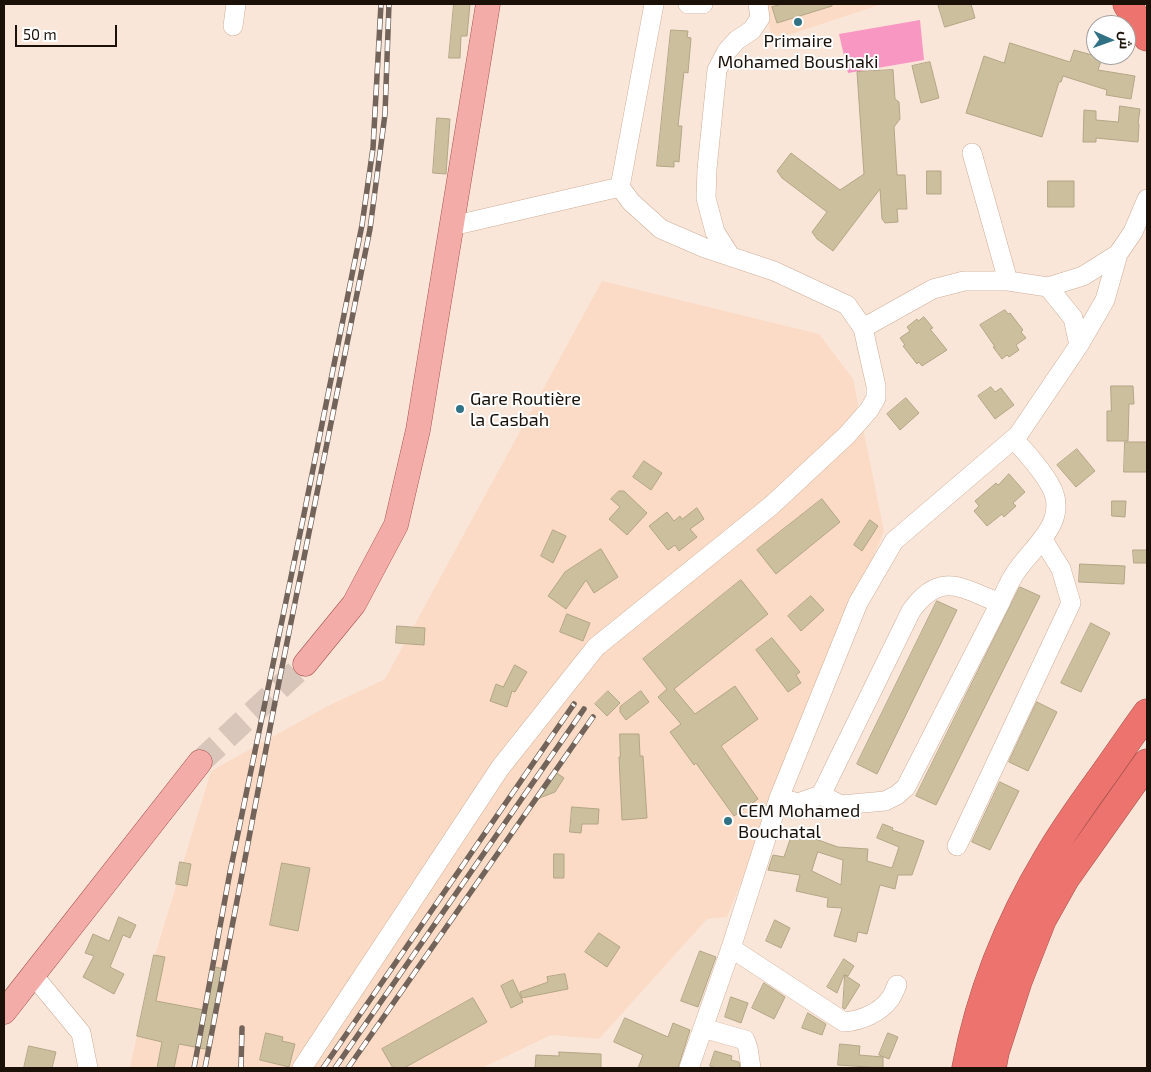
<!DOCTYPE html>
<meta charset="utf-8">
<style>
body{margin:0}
#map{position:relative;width:1151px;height:1072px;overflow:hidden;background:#fae6d9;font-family:"Exo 2",Cairo,sans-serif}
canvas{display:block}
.frame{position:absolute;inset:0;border:5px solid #1b1109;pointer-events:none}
.north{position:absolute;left:1086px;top:15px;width:50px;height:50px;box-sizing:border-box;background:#fff;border:1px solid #a4a09d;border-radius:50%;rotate:92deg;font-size:14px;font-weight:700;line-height:20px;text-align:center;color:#1b1109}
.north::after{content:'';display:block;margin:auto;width:18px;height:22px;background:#307184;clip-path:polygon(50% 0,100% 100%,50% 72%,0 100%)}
.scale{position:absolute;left:15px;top:25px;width:102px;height:22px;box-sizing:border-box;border:2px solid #1b1109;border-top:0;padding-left:6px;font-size:15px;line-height:18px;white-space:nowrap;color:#1b1109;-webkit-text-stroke:4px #fff;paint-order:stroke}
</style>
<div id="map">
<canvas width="1151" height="1072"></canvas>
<div class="frame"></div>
<div class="north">ش</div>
<div class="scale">50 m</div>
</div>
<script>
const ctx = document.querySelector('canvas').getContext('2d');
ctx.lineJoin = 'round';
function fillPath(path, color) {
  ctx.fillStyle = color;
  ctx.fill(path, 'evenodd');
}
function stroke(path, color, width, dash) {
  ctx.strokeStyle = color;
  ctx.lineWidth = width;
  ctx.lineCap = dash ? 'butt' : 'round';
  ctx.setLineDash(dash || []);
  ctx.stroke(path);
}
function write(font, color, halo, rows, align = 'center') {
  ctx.font = font + ' "Exo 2",sans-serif';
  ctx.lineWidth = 4;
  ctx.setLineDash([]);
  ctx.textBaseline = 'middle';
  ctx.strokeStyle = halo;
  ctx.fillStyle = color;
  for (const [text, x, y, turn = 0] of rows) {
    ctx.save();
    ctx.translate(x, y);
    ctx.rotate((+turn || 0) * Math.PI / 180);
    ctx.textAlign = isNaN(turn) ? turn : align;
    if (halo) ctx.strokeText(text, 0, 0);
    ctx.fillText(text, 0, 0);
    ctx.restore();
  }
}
const built = new Path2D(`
 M763 4H882L773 40Z
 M602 281 819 334 853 379 884 531 727 917 707 919 599 1039 551 1035 482 1068H130L152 965 211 771 326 707 385 679Z`);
const green = new Path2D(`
 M920 20 924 60 848 73 839 34Z`);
const building = new Path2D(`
 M454 4H470L467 36H461L460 58H449Z
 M783 4H832V6L777 23 772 7Z
 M938 4H971L975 18 945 27Z
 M671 30 688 31 687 37 691 38 688 73 684 72 678 126H682L679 162 674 161V167L657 166Z
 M1010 43 1070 62 1074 50 1092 55H1103L1098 70 1135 76 1131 99 1106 95 1107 90 1063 76 1061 82H1059L1042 137 966 113 984 56 1004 63Z
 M930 62 939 98 921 103 912 66Z
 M893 70 895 99 899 102 900 119 894 127 897 175H905L907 209H897L898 222 885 223 882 219 880 189 833 251 817 239 812 232 827 212 782 178 777 171 791 153 840 190 864 174 857 72Z
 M1120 106 1140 109 1138 124H1139L1138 142 1096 138V142H1083L1084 110 1096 111V120L1118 122Z
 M437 118 450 119 446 174 433 173Z
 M927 171H941V194H927Z
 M1048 181H1074V207H1048Z
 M1005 310 1008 314 1010 313 1023 330 1021 332 1026 338 1016 345 1019 350 1009 357 1007 355 1002 359 993 347H995L980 325Z
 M924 317 933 328 930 329 947 350 922 366 919 362 917 364 903 346 905 345 900 338 910 331 907 327 917 319 918 321Z
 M1111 386H1133L1134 404H1129L1128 441H1107V411H1111Z
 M991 387 995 392 1001 388 1014 405 995 419 978 396Z
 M906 398 919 413 900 430 887 414Z
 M1125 442H1147V472H1124Z
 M1077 449 1095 471 1076 487 1057 465Z
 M644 461 662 473 651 490 633 477Z
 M1009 474 1025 492 1013 503 1016 506 1004 517 1002 514 987 526 974 511 979 506 975 501 996 483 998 485Z
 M619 491H624L647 513 627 535 609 519 620 507 611 499Z
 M822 499 840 522 776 574 757 550Z
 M1112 501H1126L1125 517 1112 516Z
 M697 508 704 519 690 529 697 537 679 551 675 545 668 550 649 526 667 512 674 521 680 516 682 519Z
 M870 520 878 526 862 551 854 545Z
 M553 530 566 536 553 563 541 556Z
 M601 549 618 577 594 593 586 580 566 609 548 596 565 572Z
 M1133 550H1147V563H1134Z
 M1080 564 1125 566 1124 584 1079 582Z
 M741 580 768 614 674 689 695 714 735 686 758 719 721 746 758 799 734 816 696 763 694 765 670 732 681 724 658 697 667 689 643 659Z
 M1020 587 1040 596 936 805 916 796Z
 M811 596 824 610 801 631 788 616Z
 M937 601 957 610 877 774 857 764Z
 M567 614 590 623 583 641 560 632Z
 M1091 623 1110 633 1081 692 1061 683Z
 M397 626 425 628 424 645 396 643Z
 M772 638 800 672 796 675 801 683 788 692 756 650Z
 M515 665 527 672 515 692 512 691 507 707 490 701 496 684 503 687Z
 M608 691 620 703 607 716 595 704Z
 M641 691 649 702 626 720 620 712V707Z
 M1037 702 1057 712 1028 771 1009 762Z
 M620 734H639L640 756H643L647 818 622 820 619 757H620Z
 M555 772 564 778 555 792 537 799Z
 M1000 782 1019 791 990 850 972 842Z
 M572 807 599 809 598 824H582L581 833 570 832Z
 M883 824 893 828 892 830 924 841 912 875H898L895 889 880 885 867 934 858 932 856 942 834 936 842 908 827 907 828 898 796 891 800 875 768 870 773 855 784 857 793 831 838 847 868 849 867 861 892 868 899 847 877 838ZM818 852 843 860 841 885 812 871Z
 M554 854H564V878H554Z
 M180 862 191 864 187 886 176 884Z
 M282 863 310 868 298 931 270 925Z
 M119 917 136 925 130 938 123 935 110 967 124 974 114 994 83 977 94 956 85 953 93 934 109 941Z
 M775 920 790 928 781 948 766 941Z
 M599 933 620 947 607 967 585 952Z
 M700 951 716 957 698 1007 681 1001Z
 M154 955 165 957 156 1001 204 1010 211 966 224 969 210 1050 179 1044 174 1068H157L162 1042 137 1036Z
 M844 959 854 966 848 976 844 975 837 993 827 987Z
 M565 974 568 989 522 998 520 992 548 982 547 977Z
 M845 975 860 985 845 1009 843 1008Z
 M513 980 523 1002 511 1008 501 986Z
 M764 983 785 997 774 1019 752 1008Z
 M731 997 748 1003 741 1023 725 1017Z
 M473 998 487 1022 404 1068H393L382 1049Z
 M808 1013 826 1024 822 1035 802 1028Z
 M625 1018 668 1037 673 1023 690 1030 678 1068H638L643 1055 614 1042Z
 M266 1033 283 1037 282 1041 295 1044 289 1067 260 1060Z
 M888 1033 898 1037 889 1059 879 1055Z
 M840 1044 860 1046 859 1055 883 1057V1068L838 1065Z
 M29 1046 56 1052 52 1068H24Z
 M715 1051 732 1056 731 1060 739 1062 740 1068H716L710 1066Z
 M559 1052 601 1054V1068H535L536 1055 559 1056Z`);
const majorTunnel = new Path2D(`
 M200 762 305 664`);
const minor = new Path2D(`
 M688 4H703
 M233 26 236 4
 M972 153 1008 281
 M452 226 620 187
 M731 257 715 232 706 198 707 169 717 70 727 51 737 40 752 30 760 18 758 4
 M1048 287 1073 318 1079 345
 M863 328 933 289 964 281H1008L1048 287 1083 276 1118 254 1133 232 1147 199
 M821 795 841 805 885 801 897 795 906 787 1000 603
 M779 798 798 803 821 795 911 611C940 570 961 588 1000 603 1005 592 1010 579 1018 569 1036 544 1070 519 1050 485 1041 468 1026 453 1014 439
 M957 846 1071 603 1061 569 1043 540
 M731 948 844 1022C860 1021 880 1013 890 999 893 995 895 989 897 985
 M33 975 81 1033 88 1068
 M703 1028 745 1040 748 1048 751 1068
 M302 1068 500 768 596 647 772 505 847 435 869 410 876 398V386L863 328 847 305 774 271 705 248 661 229 631 202 620 187 654 4
 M689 1068 731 948 779 798 858 603 894 541 1018 435 1079 345 1105 300 1118 254`);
const major = new Path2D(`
 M305 664 354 604 396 525 418 430 488 4
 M4 1012 200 762`);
const highway = new Path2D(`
 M1127 4 1147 37
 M966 1068C980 994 1009 922 1048 857 1063 831 1081 806 1099 781 1115 759 1131 735 1147 713
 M992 1068 995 1052 1018 981 1042 920 1065 879 1147 763`);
const rail = new Path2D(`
 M194 1068 230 872 303 519 362 225 373 148 381 4
 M205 1068 275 702 370 229 385 114 389 4
 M241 1068 242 1028
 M323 1068 574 704
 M335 1068 584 709
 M348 1068 593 717`);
const markers = [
 [798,22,5,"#307184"],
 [460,409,5,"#307184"],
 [728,821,5,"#307184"]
];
const poiNames = [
 ["Primaire",798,41,"center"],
 ["Mohamed Boushaki",798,62,"center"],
 ["Gare Routière",470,399],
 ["la Casbah",470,420],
 ["CEM Mohamed",738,811],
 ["Bouchatal",738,832]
];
fillPath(built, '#fbdbc5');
fillPath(green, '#f797c2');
fillPath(building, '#ccbf9d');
stroke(building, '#b3a685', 1);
stroke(majorTunnel, '#d9c6ba', 24, [24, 12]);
stroke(minor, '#ceae98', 20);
stroke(major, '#a4514b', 25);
stroke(highway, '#a4514b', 29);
stroke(minor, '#fff', 19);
stroke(major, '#f4aca8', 24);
stroke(highway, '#ed746e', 28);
stroke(rail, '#72645a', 5.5);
stroke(rail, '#fff', 4, [11]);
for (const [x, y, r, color] of markers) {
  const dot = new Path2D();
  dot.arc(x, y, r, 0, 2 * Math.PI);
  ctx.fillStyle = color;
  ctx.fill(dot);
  stroke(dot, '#fff', 2);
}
write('18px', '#1b1109', '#fff', poiNames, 'left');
</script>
